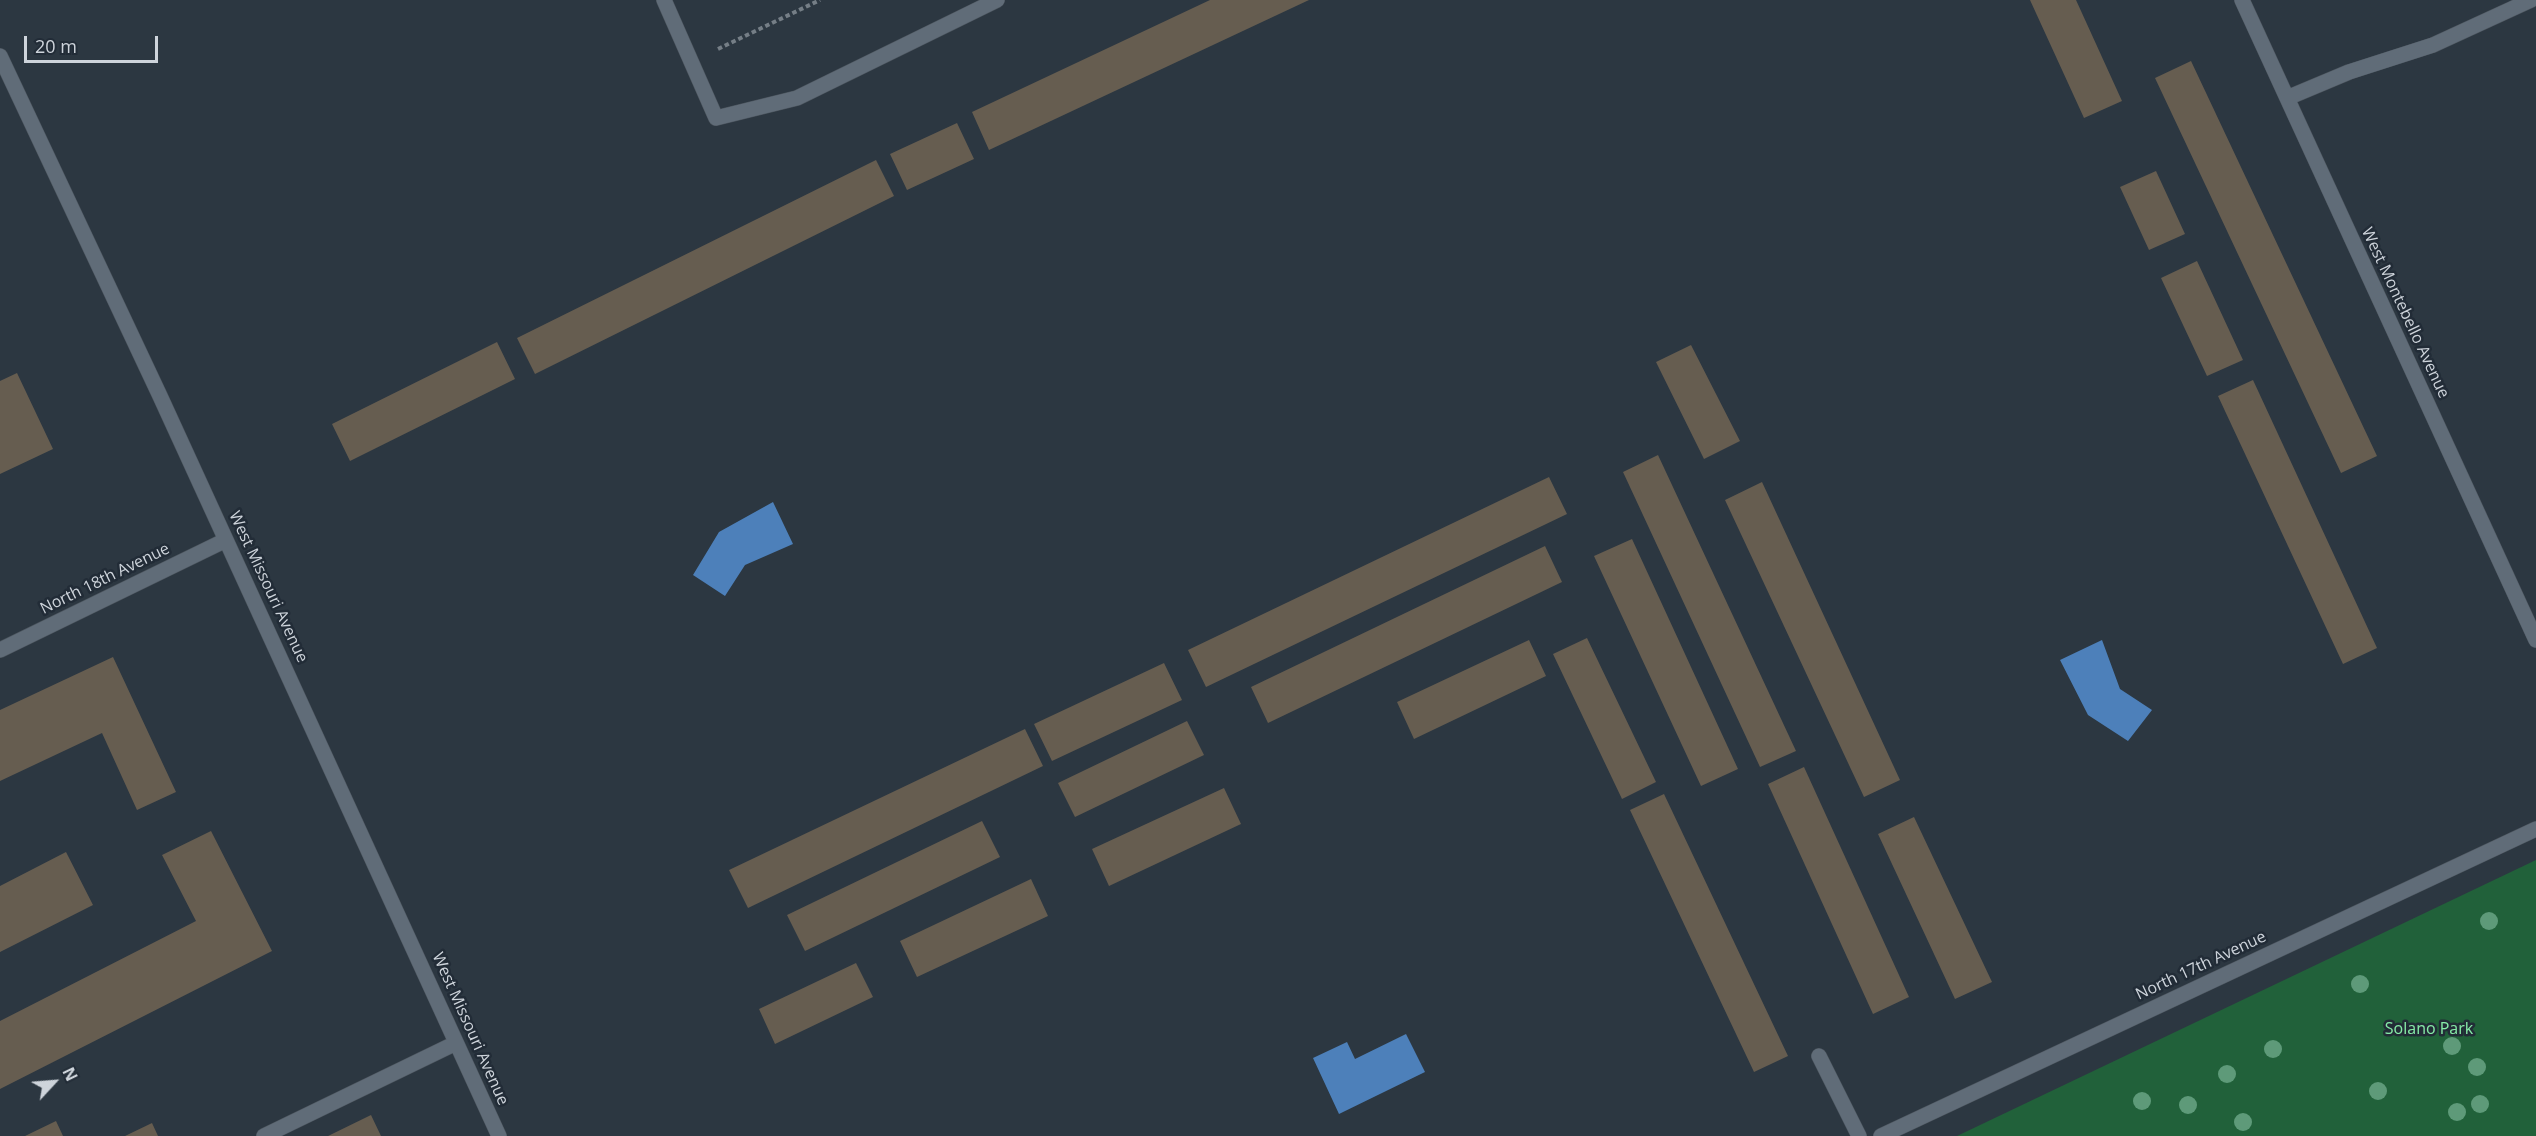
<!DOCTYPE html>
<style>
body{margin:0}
#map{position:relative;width:2536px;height:1136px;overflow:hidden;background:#2c3741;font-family:"Open Sans",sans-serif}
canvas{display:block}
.north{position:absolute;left:24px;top:1052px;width:60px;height:60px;-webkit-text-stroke:4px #222c37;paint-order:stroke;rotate:64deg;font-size:16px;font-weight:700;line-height:24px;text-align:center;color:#ced4db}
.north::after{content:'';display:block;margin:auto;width:21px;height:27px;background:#ced4db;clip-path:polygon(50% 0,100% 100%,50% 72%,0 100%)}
.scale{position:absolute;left:24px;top:36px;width:134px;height:27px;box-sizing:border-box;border:3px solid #ced4db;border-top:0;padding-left:8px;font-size:18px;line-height:21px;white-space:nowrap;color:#ced4db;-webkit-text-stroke:4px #222c37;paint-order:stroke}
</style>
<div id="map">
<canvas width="2536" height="1136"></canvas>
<div class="north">N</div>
<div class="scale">20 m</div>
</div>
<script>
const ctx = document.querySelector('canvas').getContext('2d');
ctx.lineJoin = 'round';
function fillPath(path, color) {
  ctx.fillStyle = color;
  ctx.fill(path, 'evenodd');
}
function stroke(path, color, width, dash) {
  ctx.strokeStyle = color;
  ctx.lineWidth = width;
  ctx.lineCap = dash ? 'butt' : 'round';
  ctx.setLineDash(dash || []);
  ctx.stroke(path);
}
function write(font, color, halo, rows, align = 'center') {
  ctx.font = font + ' "Open Sans",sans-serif';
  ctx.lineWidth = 5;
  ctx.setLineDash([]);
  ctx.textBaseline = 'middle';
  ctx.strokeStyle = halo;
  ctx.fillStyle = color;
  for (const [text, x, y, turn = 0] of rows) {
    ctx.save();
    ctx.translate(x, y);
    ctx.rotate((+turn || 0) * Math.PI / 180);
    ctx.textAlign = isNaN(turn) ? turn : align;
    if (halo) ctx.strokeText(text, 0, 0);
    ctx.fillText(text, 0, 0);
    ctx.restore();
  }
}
const green = new Path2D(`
 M2536 860V1136H1957Z`);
const water = new Path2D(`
 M773 502 793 544 745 565 725 596 693 575 719 532Z
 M2102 640 2120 689 2152 710 2128 741 2088 715 2060 660Z
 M1406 1034 1425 1072 1339 1114 1313 1058 1347 1042 1355 1059Z`);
const building = new Path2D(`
 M1210 0H1309L989 150 972 112Z
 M2030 0H2076L2122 101 2084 118Z
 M2191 61 2377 456 2341 473 2155 78Z
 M957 123 974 159 907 190 890 154Z
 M876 160 894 196 535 374 517 338Z
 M2156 171 2185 234 2149 250 2120 187Z
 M2197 261 2243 360 2207 376 2161 278Z
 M497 342 515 379 350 461 332 424Z
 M1691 345 1740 441 1704 459 1656 362Z
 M17 373 53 449 0 474V381Z
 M2253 380 2377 648 2343 664 2218 396Z
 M1658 455 1796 751 1760 767 1623 472Z
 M1549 477 1567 514 1206 687 1188 650Z
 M1762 482 1900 780 1864 797 1725 500Z
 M1632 539 1738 769 1701 786 1594 556Z
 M1545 546 1562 582 1268 723 1251 687Z
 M1587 638 1656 782 1622 799 1553 654Z
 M1529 640 1546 676 1414 739 1397 702Z
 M113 657 176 792 137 810 102 733 0 781V710Z
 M1164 663 1182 700 1052 761 1034 724Z
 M1187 721 1204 755 1075 817 1058 783Z
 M1025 729 1043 766 748 908 729 870Z
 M1804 767 1909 997 1873 1014 1768 784Z
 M1224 788 1241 824 1109 886 1092 849Z
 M1664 794 1788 1056 1754 1072 1630 810Z
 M1914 817 1992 982 1955 999 1878 834Z
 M982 821 1000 857 805 951 787 915Z
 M211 831 272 951 0 1089V1021L196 921 162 855Z
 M66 852 93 905 0 952V886Z
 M1031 879 1048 916 917 977 900 941Z
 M856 963 873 997 775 1044 759 1009Z
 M371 1115 381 1136H328Z
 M56 1121 63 1136H25Z
 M152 1123 158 1136H125Z`);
const path = new Path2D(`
 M718 49 820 0`);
const minor = new Path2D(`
 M664 0 716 118 797 98 997 0
 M2242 0 2536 640
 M0 56 160 396 499 1136
 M2287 98 2349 72 2433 45 2531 0
 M0 650 226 540
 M1819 1056 1859 1136
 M264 1136 456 1043
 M1881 1136 2536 829`);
const trees = [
 [2489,921],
 [2360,984],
 [2452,1046],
 [2273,1049],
 [2477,1067],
 [2227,1074],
 [2378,1091],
 [2142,1101],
 [2480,1104],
 [2188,1105],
 [2457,1112],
 [2243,1122]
];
const streetNames = [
 ["West Montebello Avenue",2405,313,65],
 ["North 18th Avenue",105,579,-26],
 ["West Missouri Avenue",268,587,65],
 ["North 17th Avenue",2201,966,-25],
 ["West Missouri Avenue",470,1029,66]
];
const parkNames = [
 ["Solano Park",2429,1029]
];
fillPath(green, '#21613a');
fillPath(water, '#4d80ba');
fillPath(building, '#665d50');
stroke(minor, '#4c555e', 16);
stroke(path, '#757e86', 4, [4.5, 3]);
stroke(minor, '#606c78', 15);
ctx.fillStyle = '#5e9a79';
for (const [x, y] of trees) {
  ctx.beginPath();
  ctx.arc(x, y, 9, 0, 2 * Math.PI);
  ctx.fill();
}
write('16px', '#ced4db', '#222c37', streetNames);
write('16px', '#86eba7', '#222c37', parkNames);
</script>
